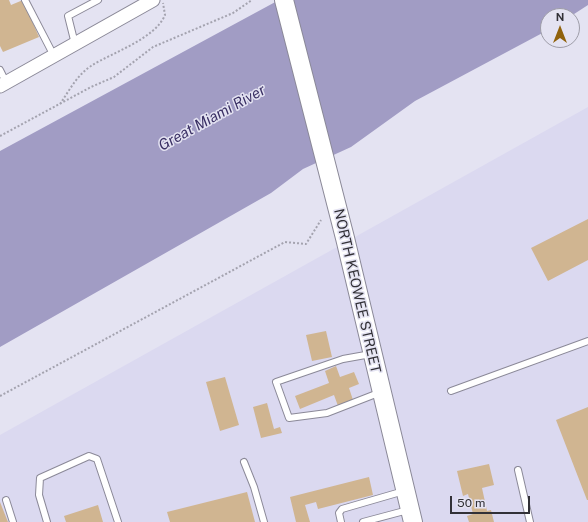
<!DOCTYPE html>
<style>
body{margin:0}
#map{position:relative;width:588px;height:522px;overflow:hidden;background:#e4e3f2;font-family:"Public Sans",sans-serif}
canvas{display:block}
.north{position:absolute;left:540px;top:8px;width:40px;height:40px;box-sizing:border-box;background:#e4e3f2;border:1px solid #9d9ca7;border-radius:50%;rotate:0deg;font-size:11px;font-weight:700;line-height:16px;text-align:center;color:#323137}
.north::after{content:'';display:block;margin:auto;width:14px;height:18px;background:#90620c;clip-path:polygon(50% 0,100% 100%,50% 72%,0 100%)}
.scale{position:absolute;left:450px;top:496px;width:80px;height:18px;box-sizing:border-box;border:2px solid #323137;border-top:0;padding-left:5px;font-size:12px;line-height:14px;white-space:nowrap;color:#323137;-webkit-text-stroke:3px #e4e3f2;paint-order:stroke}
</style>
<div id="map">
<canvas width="588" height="522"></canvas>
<div class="north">N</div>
<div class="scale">50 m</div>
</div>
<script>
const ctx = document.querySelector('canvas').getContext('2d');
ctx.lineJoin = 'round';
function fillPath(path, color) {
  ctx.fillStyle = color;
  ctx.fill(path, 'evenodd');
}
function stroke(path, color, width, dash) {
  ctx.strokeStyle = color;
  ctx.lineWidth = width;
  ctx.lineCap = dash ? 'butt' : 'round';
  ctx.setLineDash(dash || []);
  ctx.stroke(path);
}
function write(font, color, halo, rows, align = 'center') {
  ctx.font = font + ' "Public Sans",sans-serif';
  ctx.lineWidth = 3;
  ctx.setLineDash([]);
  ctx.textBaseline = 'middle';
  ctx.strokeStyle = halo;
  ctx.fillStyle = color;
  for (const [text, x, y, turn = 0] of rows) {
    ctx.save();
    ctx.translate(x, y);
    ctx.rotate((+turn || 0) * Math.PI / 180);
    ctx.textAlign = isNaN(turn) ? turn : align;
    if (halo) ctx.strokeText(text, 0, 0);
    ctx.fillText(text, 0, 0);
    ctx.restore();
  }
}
const built = new Path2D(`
 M588 107V522H0V435Z`);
const water = new Path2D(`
 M279 0H588V5L571 16H548V30L415 101 351 147 303 169 271 193 0 347V151Z`);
const building = new Path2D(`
 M0 0H9L11 5 23 0 39 37 3 52 0 46Z
 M588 219V260L548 281 531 248Z
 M326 331 332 357 312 361 306 335Z
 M336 366 340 377 354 372 359 384 349 388 353 400 338 406 334 395 300 409 295 396 329 383 325 371Z
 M225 377 239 425 220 431 206 382Z
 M267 403 274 429 280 427 282 433 261 438 253 407Z
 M588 407V500H587L556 420Z
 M489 464 494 485 482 488 487 511 491 510 494 522H469L467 516 473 514 468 494 463 496 457 471Z
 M369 477 373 495 318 509 316 502 305 505 310 522H296L290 497Z
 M247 492 255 522H170L167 512Z
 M0 502 8 522H0Z
 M98 505 103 522H66L64 516Z`);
const path = new Path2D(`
 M60 104C69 91 77 75 91 66 113 52 155 39 165 15L163 3
 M0 136 91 87 114 77 153 47 233 13 252 0
 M0 396 285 242 306 244 321 220`);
const service = new Path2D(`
 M25 0 54 56
 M75 44 68 16 98 0
 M0 70 6 82
 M371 354 343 359 276 382 289 418 327 413 381 392
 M451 391 588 341
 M244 462 254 487 264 522
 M518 470 530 522
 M6 500 13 522
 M47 522 39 495 40 478 89 456 97 459 118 522
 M341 522 339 513 342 509 404 491
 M363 522 408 510`);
const minor = new Path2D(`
 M0 86 153 0`);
const secondary = new Path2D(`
 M284 0 345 238 413 522`);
const streetNames = [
 ["NORTH KEOWEE STREET",357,291,77]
];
const waterNames = [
 ["Great Miami River",212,118,-29]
];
fillPath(built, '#dbd9f0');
fillPath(water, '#a19cc4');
fillPath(building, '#d0b591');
stroke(service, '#8b8998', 8);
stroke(minor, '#8b8998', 15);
stroke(secondary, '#8b8998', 20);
stroke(path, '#a4a3af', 2, [2, 2]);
stroke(service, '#fff', 6);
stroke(minor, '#fff', 13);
stroke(secondary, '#fff', 18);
write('14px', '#323137', '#e4e3f2', streetNames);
write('italic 15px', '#3b3165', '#e4e3f2', waterNames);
</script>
